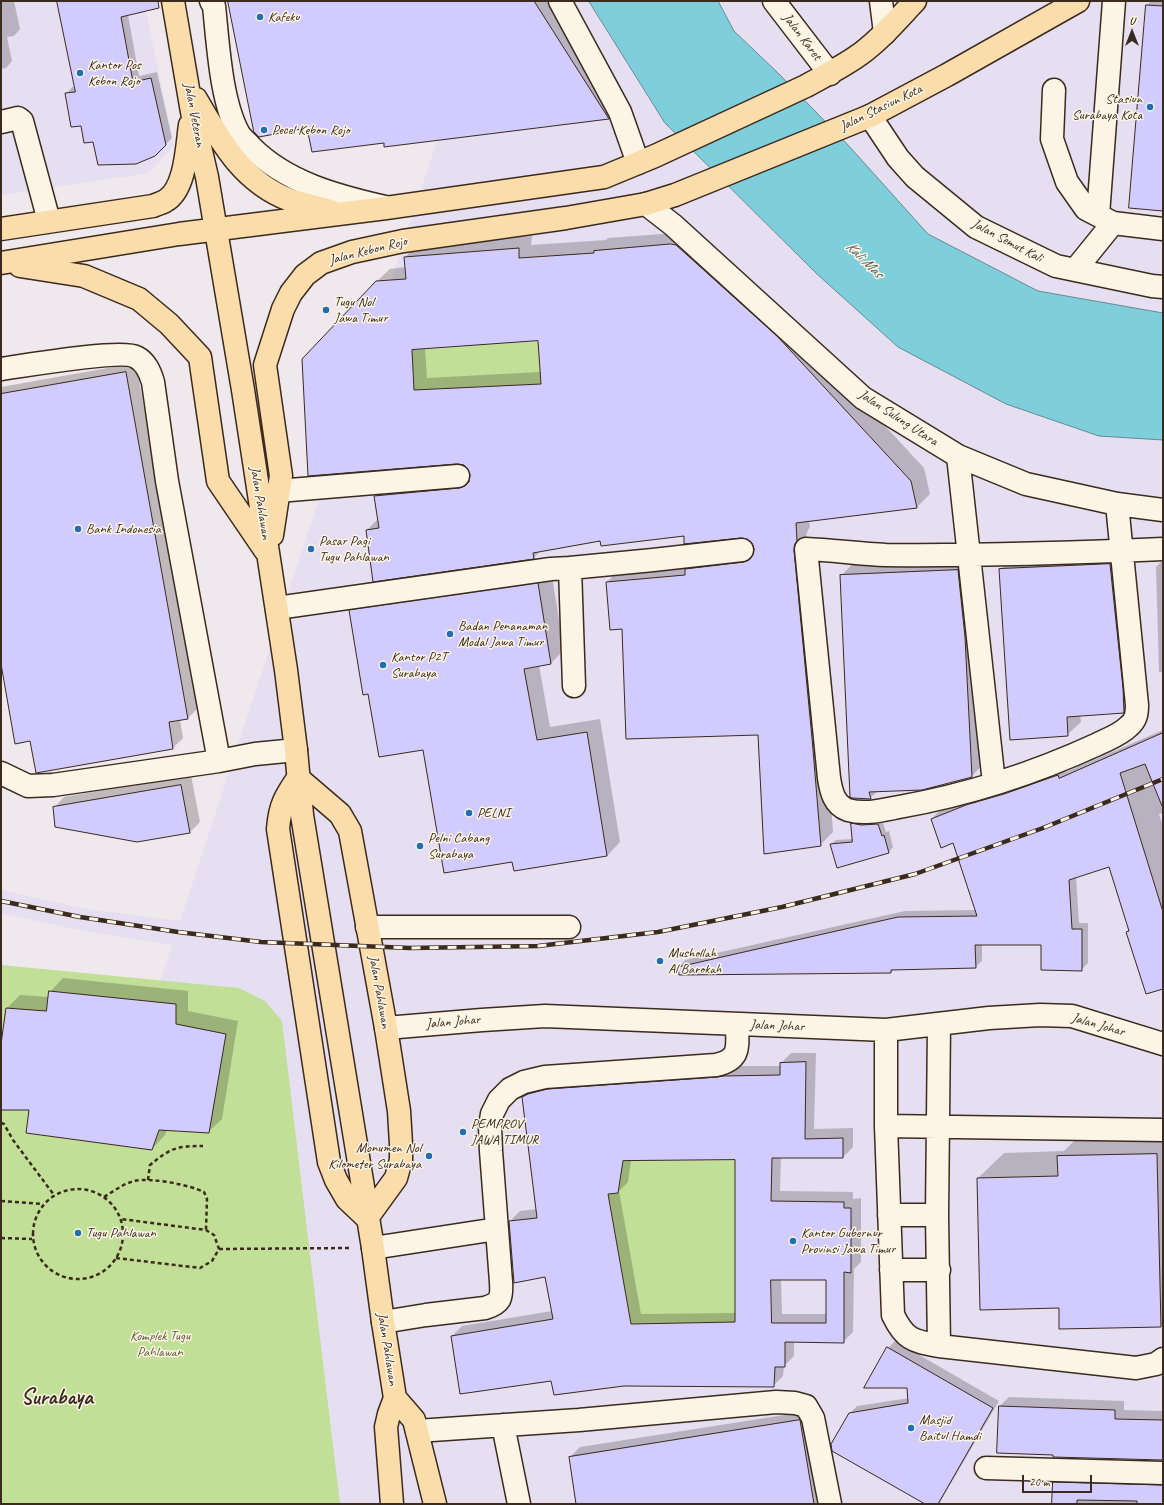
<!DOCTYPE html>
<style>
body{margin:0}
#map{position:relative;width:1164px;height:1505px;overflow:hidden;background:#efe8ec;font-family:Caveat,sans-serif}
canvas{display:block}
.frame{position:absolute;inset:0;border:2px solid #3b2a1e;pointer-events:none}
.north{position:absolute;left:1112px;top:12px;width:40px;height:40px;-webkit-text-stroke:3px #fcf5e5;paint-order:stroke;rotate:0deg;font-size:11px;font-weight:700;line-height:16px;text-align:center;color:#3b2a1e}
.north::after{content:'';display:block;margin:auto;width:14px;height:18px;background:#3b2a1e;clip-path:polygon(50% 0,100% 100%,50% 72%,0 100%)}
.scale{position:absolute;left:1022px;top:1475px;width:70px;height:18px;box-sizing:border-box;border:2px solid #3b2a1e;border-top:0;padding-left:5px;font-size:12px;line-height:14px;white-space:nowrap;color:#3b2a1e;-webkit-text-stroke:3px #fcf5e5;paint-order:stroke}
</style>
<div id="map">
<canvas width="1164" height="1505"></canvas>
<div class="frame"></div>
<div class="north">U</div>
<div class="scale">20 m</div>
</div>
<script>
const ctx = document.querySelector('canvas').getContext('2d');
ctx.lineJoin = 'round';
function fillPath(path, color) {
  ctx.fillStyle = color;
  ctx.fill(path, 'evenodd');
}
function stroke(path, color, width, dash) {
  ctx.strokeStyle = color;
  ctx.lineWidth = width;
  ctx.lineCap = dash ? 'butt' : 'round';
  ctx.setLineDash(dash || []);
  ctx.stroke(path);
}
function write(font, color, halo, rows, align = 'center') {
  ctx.font = font + ' Caveat,sans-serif';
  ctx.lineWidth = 3;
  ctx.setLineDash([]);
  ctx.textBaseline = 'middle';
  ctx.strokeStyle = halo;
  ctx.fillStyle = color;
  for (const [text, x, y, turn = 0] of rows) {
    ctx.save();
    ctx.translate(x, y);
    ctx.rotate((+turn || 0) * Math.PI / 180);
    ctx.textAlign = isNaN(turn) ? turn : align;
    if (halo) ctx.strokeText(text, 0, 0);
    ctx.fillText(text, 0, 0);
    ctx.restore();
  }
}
const built = new Path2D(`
 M1 1H144L174 146 149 173 1 195Z
 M483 1H1163V1504H1V1465L172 945 84 931 1 913V890L86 909 180 921Z`);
const green = new Path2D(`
 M538 341 541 384 414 390 412 350Z
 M1 965 239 988 265 1001 282 1021 340 1504H1Z
 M735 1160V1322L631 1324 608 1194 623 1161Z`);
const water = new Path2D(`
 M589 1H718L734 31 779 74 848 145 928 234 1038 291 1163 313V440L1099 436 1006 404 898 347 817 274 665 123Z`);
const shadow = new Path2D(`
 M1 1H14L20 29 14 36 7 37 12 61 6 68 1 69Z
 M58 1H146L128 15 139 76 157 72 172 138 155 155 94 140 82 124 66 94 72 87H75Z
 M229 1H550L618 108 609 118 385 146V142L308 127Z
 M1151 1H1163V210L1147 5Z
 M689 232 790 323 924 468 930 494 917 507 809 520 810 527 808 530 806 536 825 724 833 832 820 845 759 734 623 628 607 582 620 569 699 556 755 550 753 542 747 537 685 535 601 540 540 551 534 558 367 530 379 518 375 496 389 483 471 476 469 468 464 464 457 463 309 475 376 282 390 269 406 267 405 257 418 244 532 236 531 245 606 240 608 238ZM539 340 541 372 427 378 425 348Z
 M136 363 198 708 188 718 180 720 183 738 173 748 31 740 1 658V387Z
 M1123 551 1137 698 1123 712 1080 715 1081 722 1067 735 1000 570 1013 556Z
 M971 557 984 763 971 777 878 791 870 798H857L841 576 854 562Z
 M1163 560V672H1159L1156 567Z
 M551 571 564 650 551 663 539 665 550 727 600 719 620 842 607 856 513 861 424 749 369 693 350 611 363 597Z
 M1163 730V813L1159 814 1163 826V988L1127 932 1129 930 1110 865 1076 876 1079 923H1088V963L1081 970 1042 944H982V961L975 967 894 969 891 972 679 967 685 960 905 911 976 910 953 842 932 819 938 812 974 798 1065 769 1066 772Z
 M191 775 200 822 190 832 54 808 64 797Z
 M856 820H882L886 832 889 831 893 847 889 852 838 867 831 844 836 840 853 839 852 824Z
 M63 978 188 991V1011L238 1021 222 1119 208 1132 167 1129 165 1135 152 1149 30 1109H1V1052L7 1008 20 995 49 997 50 992Z
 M791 1053H816L814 1129 853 1128V1147L843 1157H781L780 1191 853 1192V1199L861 1198V1262L854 1269 853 1332 843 1342 794 1341V1356L784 1366 783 1376 773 1386 552 1380 452 1336 462 1326 552 1311 546 1276 510 1221 520 1211 537 1209 523 1098 533 1087 734 1066H781V1063ZM736 1159V1313L641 1314 619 1191 628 1182 631 1160ZM781 1279H827V1314H782Z
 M1163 1129V1324L1160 1326 1060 1307 978 1178 1004 1153 1064 1151 1084 1131Z
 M895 1341 999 1401 939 1504H927L850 1413 857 1406 909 1398 908 1387 888 1348Z
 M1009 1397 1124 1401V1410L1163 1411V1459L998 1452 1000 1406Z
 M810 1411 825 1504H575H577L570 1457 580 1447Z
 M1063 1474 1163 1476V1485L1061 1482V1484L1163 1487V1504H1053L1054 1483Z`);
const building = new Path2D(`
 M57 1H158L159 8 121 17 133 82 151 78 166 145 155 156 136 164 98 165 93 142 84 143 81 126 71 127 65 93 75 92Z
 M228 1H534L609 119 384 147V143L312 152 307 128 259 137 254 132Z
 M1146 5 1163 6V211L1129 208Z
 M671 244 676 245 777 336 911 481 917 508 796 523 797 541 795 544 794 550 812 738 821 846 764 854 758 735 626 739 622 629 610 630 606 582 685 575V569L744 562 749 560 753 555 754 549 752 543 747 539 741 538 684 544V536L601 546 600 541 533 553 534 559 373 582 366 530 379 528 374 496 459 488 465 486 469 482 470 475 468 469 464 465 457 464 308 476 302 359 376 281 406 279 404 257 519 248V258L594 253V251ZM538 341 541 384 414 390 412 350Z
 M126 372 188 719 169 722 173 749 36 773 30 741 15 744 1 664V394Z
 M1110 564 1123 688 1124 713 1067 717 1068 736 1010 740 999 569Z
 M958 570 965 637 972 777 922 790 869 792 871 799 852 798 850 797 840 575Z
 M538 583 551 664 524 669 537 740 587 732 607 856 514 871 512 862 444 873 423 750 379 757 368 694 363 695 349 610Z
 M1163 733V806H1162L1145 764 1120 773 1163 912V989L1146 994 1126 932 1129 931 1109 867 1069 880 1072 929H1082V971L1041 970V945H975L976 968 891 970V973L679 975 678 967 898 917 977 916 953 843 941 848 931 819 966 805 1004 794 1058 775 1059 778Z
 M181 785 190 833 137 842 55 827 53 807Z
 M851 823 861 825 878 824 882 836 884 835 889 853 837 868 830 844 852 842Z
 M49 991 176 1004V1024L226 1034 209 1133 159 1130 152 1150 26 1133 29 1110H1V1044L6 1008 46 1011Z
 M806 1062 805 1139 843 1138V1158H772L771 1201 844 1202V1208H851V1273L844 1272V1343L785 1342V1367H775L774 1387 624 1386 554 1395 551 1381 460 1394 451 1336 553 1319 545 1277 514 1283 509 1221 537 1218 522 1097 528 1094 547 1089 717 1077 724 1076 780 1075V1063ZM735 1160V1322L631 1324 608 1194 618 1193 623 1161ZM771 1280H826V1323H772Z
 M1157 1154 1161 1327 1059 1329V1308L980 1310 977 1178 1058 1176 1057 1156Z
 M887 1347 993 1408 938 1504H925L832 1451 831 1444 849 1413 908 1403 907 1388H864Z
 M999 1406 1115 1410V1419L1163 1420V1460L1053 1457V1455L997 1453Z
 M800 1420 814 1504H576L569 1457Z
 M1053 1482 1163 1485V1504H1137V1501L1077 1500V1504H1052Z`);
const path = new Path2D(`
 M1 1123 4 1124 13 1140 54 1195
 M148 1180 150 1165C171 1148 176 1146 203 1146
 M33 1234a45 45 0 1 1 90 0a45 45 0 1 1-90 0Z
 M104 1197C114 1191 123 1184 134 1181 150 1177 190 1185 204 1192L207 1199 206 1230
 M1 1201 43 1204
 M1 1238 32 1239
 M219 1249 351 1248
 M116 1258 200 1268 212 1261 219 1249 214 1235 206 1230 121 1219`);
const minor = new Path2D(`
 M211 1 214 6C218 44 221 102 239 134 242 139 248 143 251 147 287 183 337 196 385 207
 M560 1 620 112 638 163
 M774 1 830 74
 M881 1 885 33
 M1054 90 1052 139 1067 182 1086 209 1113 223 1163 229
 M870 116 898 158 915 177 976 227 1056 266 1152 286 1163 287
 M1 122 18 118 22 121 49 221
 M646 204 673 225 863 398 958 456 1026 484 1117 504 1163 510
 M1098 215 1114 1
 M1075 270 1113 223
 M1 369C23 366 122 349 136 357 146 362 150 372 153 382L167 481 219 761
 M958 456 994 783
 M278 491 458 476
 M1117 504 1137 705C1137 714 1136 720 1129 726 1120 735 1108 739 1098 744 1035 773 967 795 899 807 883 810 865 815 848 810 834 805 831 791 829 778L806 549C833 550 859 554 886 555 978 556 1070 553 1163 549
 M277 608 551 569 570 568
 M574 686 570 568 653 560 742 550
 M1 773 28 786 53 785 219 761 255 754 296 750
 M367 927H569
 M939 1024 937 1215 939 1346
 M386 1028 482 1020 545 1016 886 1030 989 1018 1040 1015 1072 1016 1163 1044
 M886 1030V1126L893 1315C905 1340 913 1341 939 1346L1136 1368 1156 1364 1163 1359
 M886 1126 1163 1130
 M889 1215H937
 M373 1248 497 1229
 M891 1270H939
 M383 1322 426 1315 485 1308C501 1303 502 1298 501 1282L491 1151 490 1126 492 1114 499 1100 510 1089 524 1082 545 1077 716 1065C742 1059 737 1046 737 1024
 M503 1425 519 1504
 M417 1431 579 1420 776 1402 795 1403 806 1406 813 1418 830 1504
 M986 1468 1163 1473`);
const major = new Path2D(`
 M173 1 192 112 207 177 243 390 286 670 296 750 302 815 373 1248 383 1322 395 1398 389 1414 386 1427 392 1504
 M196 99C220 140 242 182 290 200 303 204 317 207 331 211
 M1 229 153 206C157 204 162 203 165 201 186 190 187 145 190 125
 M1 263 179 234 386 208 604 177 655 156 806 86C824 76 842 67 859 55 880 40 897 20 915 1
 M20 266 84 276 139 299 169 324 200 357 218 481 265 550
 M272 535 281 476 265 365 283 309 291 293 305 275 321 263 352 252 403 241 566 218 646 204 675 195 870 116 947 75 1078 1
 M298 778 340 814 350 831 386 1028 399 1111 401 1144V1160L396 1178 367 1218
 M298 778C285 797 280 805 278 829L329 1162 336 1180 347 1199 367 1218
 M395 1398 414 1420 435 1504`);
const rail = new Path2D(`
 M1 901 80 917 178 932 261 942 410 948 538 946 658 932 782 907 915 874 1043 828 1163 779`);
const markers = [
 [260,17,4,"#1f6fb2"],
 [80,73,4,"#1f6fb2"],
 [1150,107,4,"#1f6fb2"],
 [264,130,4,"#1f6fb2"],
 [326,310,4,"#1f6fb2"],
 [78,529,4,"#1f6fb2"],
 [311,549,4,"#1f6fb2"],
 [450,634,4,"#1f6fb2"],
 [383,665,4,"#1f6fb2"],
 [469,813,4,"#1f6fb2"],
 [420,846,4,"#1f6fb2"],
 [660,961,4,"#1f6fb2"],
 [463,1132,4,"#1f6fb2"],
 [429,1156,4,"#1f6fb2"],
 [78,1233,4,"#1f6fb2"],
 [793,1241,4,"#1f6fb2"],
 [911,1428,4,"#1f6fb2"]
];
const poiNames = [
 ["Kafeku",268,17],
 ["Kantor Pos",88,65],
 ["Kebon Rojo",88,81],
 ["Stasiun",1142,99,"right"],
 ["Surabaya Kota",1142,115,"right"],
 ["Pecel Kebon Rojo",272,130],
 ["Tugu Nol",334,302],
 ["Jawa Timur",334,318],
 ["Bank Indonesia",86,529],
 ["Pasar Pagi",319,541],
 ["Tugu Pahlawan",319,557],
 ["Badan Penanaman",458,626],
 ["Modal Jawa Timur",458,642],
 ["Kantor P2T",391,657],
 ["Surabaya",391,673],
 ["PELNI",477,813],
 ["Pelni Cabang",428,838],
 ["Surabaya",428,854],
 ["Mushollah",668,953],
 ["Al Barokah",668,969],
 ["PEMPROV",471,1124],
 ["JAWA TIMUR",471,1140],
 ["Monumen Nol",421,1148,"right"],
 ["Kilometer Surabaya",421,1164,"right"],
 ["Tugu Pahlawan",86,1233],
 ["Kantor Gubernur",801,1233],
 ["Provinsi Jawa Timur",801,1249],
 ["Masjid",919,1420],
 ["Baitul Hamdi",919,1436]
];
const streetNames = [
 ["Jalan Karet",802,37,53],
 ["Jalan Stasiun Kota",881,108,-26],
 ["Jalan Veteran",194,115,79],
 ["Jalan Semut Kali",1007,241,28],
 ["Jalan Kebon Rojo",368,251,-14],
 ["Jalan Sulung Utara",898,418,33],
 ["Jalan Pahlawan",260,503,81],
 ["Jalan Pahlawan",379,992,80],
 ["Jalan Johar",453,1022,-5],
 ["Jalan Johar",1098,1025,16],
 ["Jalan Johar",777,1026,2],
 ["Jalan Pahlawan",387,1349,81]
];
const parkNames = [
 ["Komplek Tugu",160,1336],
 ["Pahlawan",160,1352]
];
const waterNames = [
 ["Kali Mas",864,260,44]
];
const townNames = [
 ["Surabaya",57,1398]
];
fillPath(built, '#e6dff1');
fillPath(green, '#c2df97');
fillPath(water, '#7fcedc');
stroke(water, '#648c90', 1);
fillPath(shadow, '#0003');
fillPath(building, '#d2cbfe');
stroke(building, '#3b2a1e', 1);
stroke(minor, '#3b2a1e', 25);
stroke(major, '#3b2a1e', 25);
stroke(path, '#3b2a1e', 2.5, [4, 3]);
stroke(minor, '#fcf5e5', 22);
stroke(major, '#fbddab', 22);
stroke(rail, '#3b2a1e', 4.5);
stroke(rail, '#fcf5e5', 3, [9]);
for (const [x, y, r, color] of markers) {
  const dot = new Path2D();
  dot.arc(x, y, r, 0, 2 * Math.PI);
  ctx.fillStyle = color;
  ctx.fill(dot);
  stroke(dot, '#fcf5e5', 1.5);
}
write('14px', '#3b2a1e', '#fcf5e5', poiNames, 'left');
write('14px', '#3b2a1e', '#fcf5e5', streetNames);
write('14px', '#5d573c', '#fcf5e5', parkNames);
write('italic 15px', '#4f5b57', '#fcf5e5', waterNames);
write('bold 22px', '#3b2a1e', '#fcf5e5', townNames);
</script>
